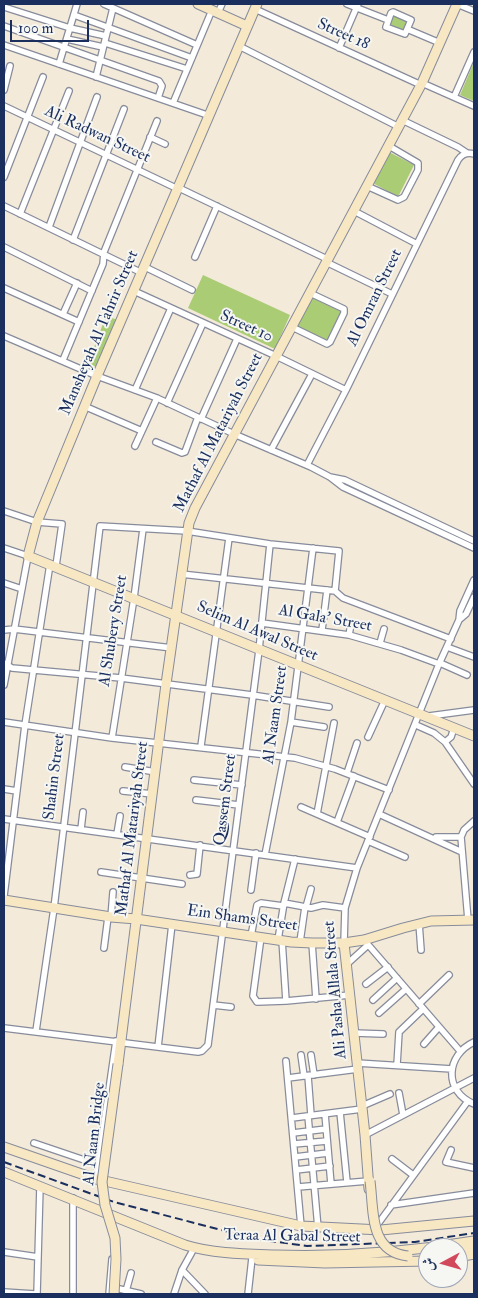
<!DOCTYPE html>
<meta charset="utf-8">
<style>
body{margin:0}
#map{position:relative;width:478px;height:1298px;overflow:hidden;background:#f3ead9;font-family:"IM FELL Double Pica",Amiri,serif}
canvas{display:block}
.frame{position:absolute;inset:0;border:5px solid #1b2f5e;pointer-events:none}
.north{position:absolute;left:418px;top:1238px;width:50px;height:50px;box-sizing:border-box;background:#f6f6f2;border:1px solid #9ea6b7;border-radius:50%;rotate:264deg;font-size:14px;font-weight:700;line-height:20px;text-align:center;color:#1b2f5e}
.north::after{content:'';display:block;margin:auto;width:18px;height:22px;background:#d1495b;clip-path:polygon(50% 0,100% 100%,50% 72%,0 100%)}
.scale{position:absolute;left:10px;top:20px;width:79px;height:22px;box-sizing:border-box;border:2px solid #1b2f5e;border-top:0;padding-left:6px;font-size:15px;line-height:18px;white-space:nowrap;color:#1b2f5e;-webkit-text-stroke:4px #f6f6f2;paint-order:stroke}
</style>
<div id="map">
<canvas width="478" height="1298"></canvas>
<div class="frame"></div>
<div class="north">ش</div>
<div class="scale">100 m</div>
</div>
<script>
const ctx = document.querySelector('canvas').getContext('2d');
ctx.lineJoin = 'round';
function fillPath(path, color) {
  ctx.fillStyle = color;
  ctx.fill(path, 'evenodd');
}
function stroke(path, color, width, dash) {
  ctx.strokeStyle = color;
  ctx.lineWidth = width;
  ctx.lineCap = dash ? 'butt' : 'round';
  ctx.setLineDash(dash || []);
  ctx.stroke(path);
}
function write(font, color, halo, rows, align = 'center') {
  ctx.font = font + ' "IM FELL Double Pica",serif';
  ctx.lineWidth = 4;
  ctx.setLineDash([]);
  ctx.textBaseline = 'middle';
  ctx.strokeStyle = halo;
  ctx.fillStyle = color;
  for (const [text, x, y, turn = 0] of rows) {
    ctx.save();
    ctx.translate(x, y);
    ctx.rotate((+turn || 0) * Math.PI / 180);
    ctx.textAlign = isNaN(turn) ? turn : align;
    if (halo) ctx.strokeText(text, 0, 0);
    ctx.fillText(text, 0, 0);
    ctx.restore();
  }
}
const green = new Path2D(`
 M392 14 407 21 402 31 388 26Z
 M474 62V101L460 95Z
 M387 151 414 165 398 197 371 182Z
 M203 275 290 315 275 349 188 308Z
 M312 298 342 312 327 342 297 327Z
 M106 316 118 320 96 367 88 363Z`);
const street = new Path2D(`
 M104 4 197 45
 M347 4 388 20
 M457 4 474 11
 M4 7 70 28 106 36
 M255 9 421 85
 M393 12 411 20 405 34 386 27 391 13Z
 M218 13 222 4
 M74 15 192 58
 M4 26 159 81 162 86 158 98
 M407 29 440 43
 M67 39 103 47
 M105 43 187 69
 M4 45 210 116
 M239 46 399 127
 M339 48 358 4
 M59 64 77 4
 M96 77 113 8
 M422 83 474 106
 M4 90 10 66
 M454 97 474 52
 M173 103 212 10
 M4 106 178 189
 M402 120 458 147 467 153
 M150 137 165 144
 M4 177 43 77
 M367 186 398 200 404 197 418 170V163L389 146
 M179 188 327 259
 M4 206 142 273
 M354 211 417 244
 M20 214 69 91
 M49 227 97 97
 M73 240 124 109
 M4 247 92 291
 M195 257 217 206
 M326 262 392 294
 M145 267 192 290
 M4 288 79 322
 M134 291 276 356 346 390
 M63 314 77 283
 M292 327 327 344 330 342 344 313V309L310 293
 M4 336 97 376 157 398 234 434 311 467 330 477 343 487 474 548
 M63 360 103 264 104 252 157 121
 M135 390 171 308
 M167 403 203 323
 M84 406 142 431
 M201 419 237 339
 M156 442 182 453 185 452 198 417
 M135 446 157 398
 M271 450 312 374
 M307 465 346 390 458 160C462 154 467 152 474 154
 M330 477 345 480 474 541
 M4 511 37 522 62 524 56 566
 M4 548 28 556 4 685
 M181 574 335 591
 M4 583 22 589
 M335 591 343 598 451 639
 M459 620 466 614 474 597
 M262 623 349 635 401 650 439 664
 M4 630 14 629 172 648
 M322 630 327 590
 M349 635 351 624
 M380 643 384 629
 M447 647 474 657
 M4 663 12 668 121 678 252 695 329 707
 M440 663 467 675
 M429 716 474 710
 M4 722 112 738 295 758 335 769 389 790
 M291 722 324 727
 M416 725 434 733 445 742 474 784
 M368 737 385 700
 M112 738 134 598 143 529
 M445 742 451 737 454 728
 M201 746 229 538
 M125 767 156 772
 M347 773 357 743
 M194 780 242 785
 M4 789 17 791
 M123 791 153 794
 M196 800 239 805
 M301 807 370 837
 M317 814 334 723
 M379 814 462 852
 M4 819 357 868
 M337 822 354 776
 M81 829 83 812
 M117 834 120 816
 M436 837H461
 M368 841 405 857
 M265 855 291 722 313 548
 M101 872 182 884
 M190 875 197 874 200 845
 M251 890 256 853
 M4 896 25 725 50 564
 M284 903 311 908 323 905 345 908
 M306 907 311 889
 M111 917 113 892
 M468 920 461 837 464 830 474 821
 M419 923 421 950
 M251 936 257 905 261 903 283 906
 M261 937 253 996 257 1002 286 1001 350 995
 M278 940 284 903 295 859
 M282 940 286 1001
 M364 940 460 1051
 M300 942 305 907
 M312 943 316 999
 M344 943 345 908 357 868 439 664 459 620 460 611 474 580
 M104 948 108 917
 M347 964 368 945
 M366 984 388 967
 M373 1000 397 978
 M419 1004 449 975
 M213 1005 231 1007
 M379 1013 406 989
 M4 1028 198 1052 202 1051 208 1045 259 650 270 544
 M36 1031 54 908 100 526 187 531 270 544 339 551 335 591
 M354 1033 383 1034
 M474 1042C446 1055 443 1091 474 1104
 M424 1044 439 1027
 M158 1047 172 924
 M301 1055 304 1076
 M311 1055 314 1075
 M286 1061 301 1226
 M357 1063 452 1069
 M397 1065 399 1032 423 1009
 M308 1076 311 1115
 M288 1078 358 1069
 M399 1093 403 1115
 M362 1106 390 1094
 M340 1112 347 1182
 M325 1114 331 1184
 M308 1116 318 1228
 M292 1118 362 1109
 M293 1133 326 1129
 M365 1135 474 1078
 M34 1143 99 1165
 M294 1144 327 1141
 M451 1150 446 1162 474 1168
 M295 1157 328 1153
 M392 1159 413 1175
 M296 1170 330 1166
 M96 1179 116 1041
 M298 1187 368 1181
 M73 1198V1294
 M391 1205 474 1193
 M375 1228 468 1101
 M4 1252 38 1257
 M182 1270 205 1294
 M111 1287 141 1294
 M126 1291 131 1273
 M4 1292 35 1294
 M37 1294 40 1186
 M109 1294 112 1259
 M174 1294 182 1270 192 1252
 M248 1294 252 1258`);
const secondary = new Path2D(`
 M198 4 247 26
 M257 4 97 376 37 522 28 556 474 736
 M4 900 111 917 136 919 291 942 312 943H344L364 940 403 928 431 921 474 920
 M344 943 365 1135 369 1189
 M118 1064 166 684 189 523 195 508 422 83 457 4
 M4 1147 96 1179 301 1226 381 1230 474 1221
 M4 1172 185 1245C214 1254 246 1254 276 1255 342 1257 409 1252 474 1241
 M458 1251 474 1248
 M458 1257 474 1254
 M258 1260 325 1263 428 1261`);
const rail = new Path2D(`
 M4 1162 114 1202 256 1239 307 1246 415 1242 474 1233`);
const secondaryBridge = new Path2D(`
 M370 1181C374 1211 369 1252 408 1256
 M114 1294 116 1259 115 1238 105 1205 102 1182 118 1064`);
const streetNames = [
 ["Street 18",343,35,24],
 ["Ali Radwan Street",97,135,25],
 ["Al Omran Street",375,298,-64],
 ["Street 10",246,327,24],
 ["Mansheyah Al Tahrir Street",100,333,-67],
 ["Mathaf Al Matariyah Street",219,433,-63],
 ["Al Gala' Street",325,619,10],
 ["Al Shubery Street",114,631,-81],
 ["Selim Al Awal Street",257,632,23],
 ["Al Naam Street",276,715,-82],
 ["Shahin Street",55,777,-83],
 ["Qassem Street",226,800,-83],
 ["Mathaf Al Matariyah Street",133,829,-83],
 ["Ein Shams Street",242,919,8],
 ["Ali Pasha Allala Street",336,990,-95],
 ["Al Naam Bridge",95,1134,-84],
 ["Teraa Al Gabal Street",292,1237,1]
];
fillPath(green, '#aacc75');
stroke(street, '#878c9c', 8);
stroke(secondary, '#878c9c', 11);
stroke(street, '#fff', 5.5);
stroke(secondary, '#f8e7c3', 9);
stroke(rail, '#1b2f5e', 2, [8, 4]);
stroke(secondaryBridge, '#878c9c', 11, []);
stroke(secondaryBridge, '#f8e7c3', 9);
write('16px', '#1b2f5e', '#f6f6f2', streetNames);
</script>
